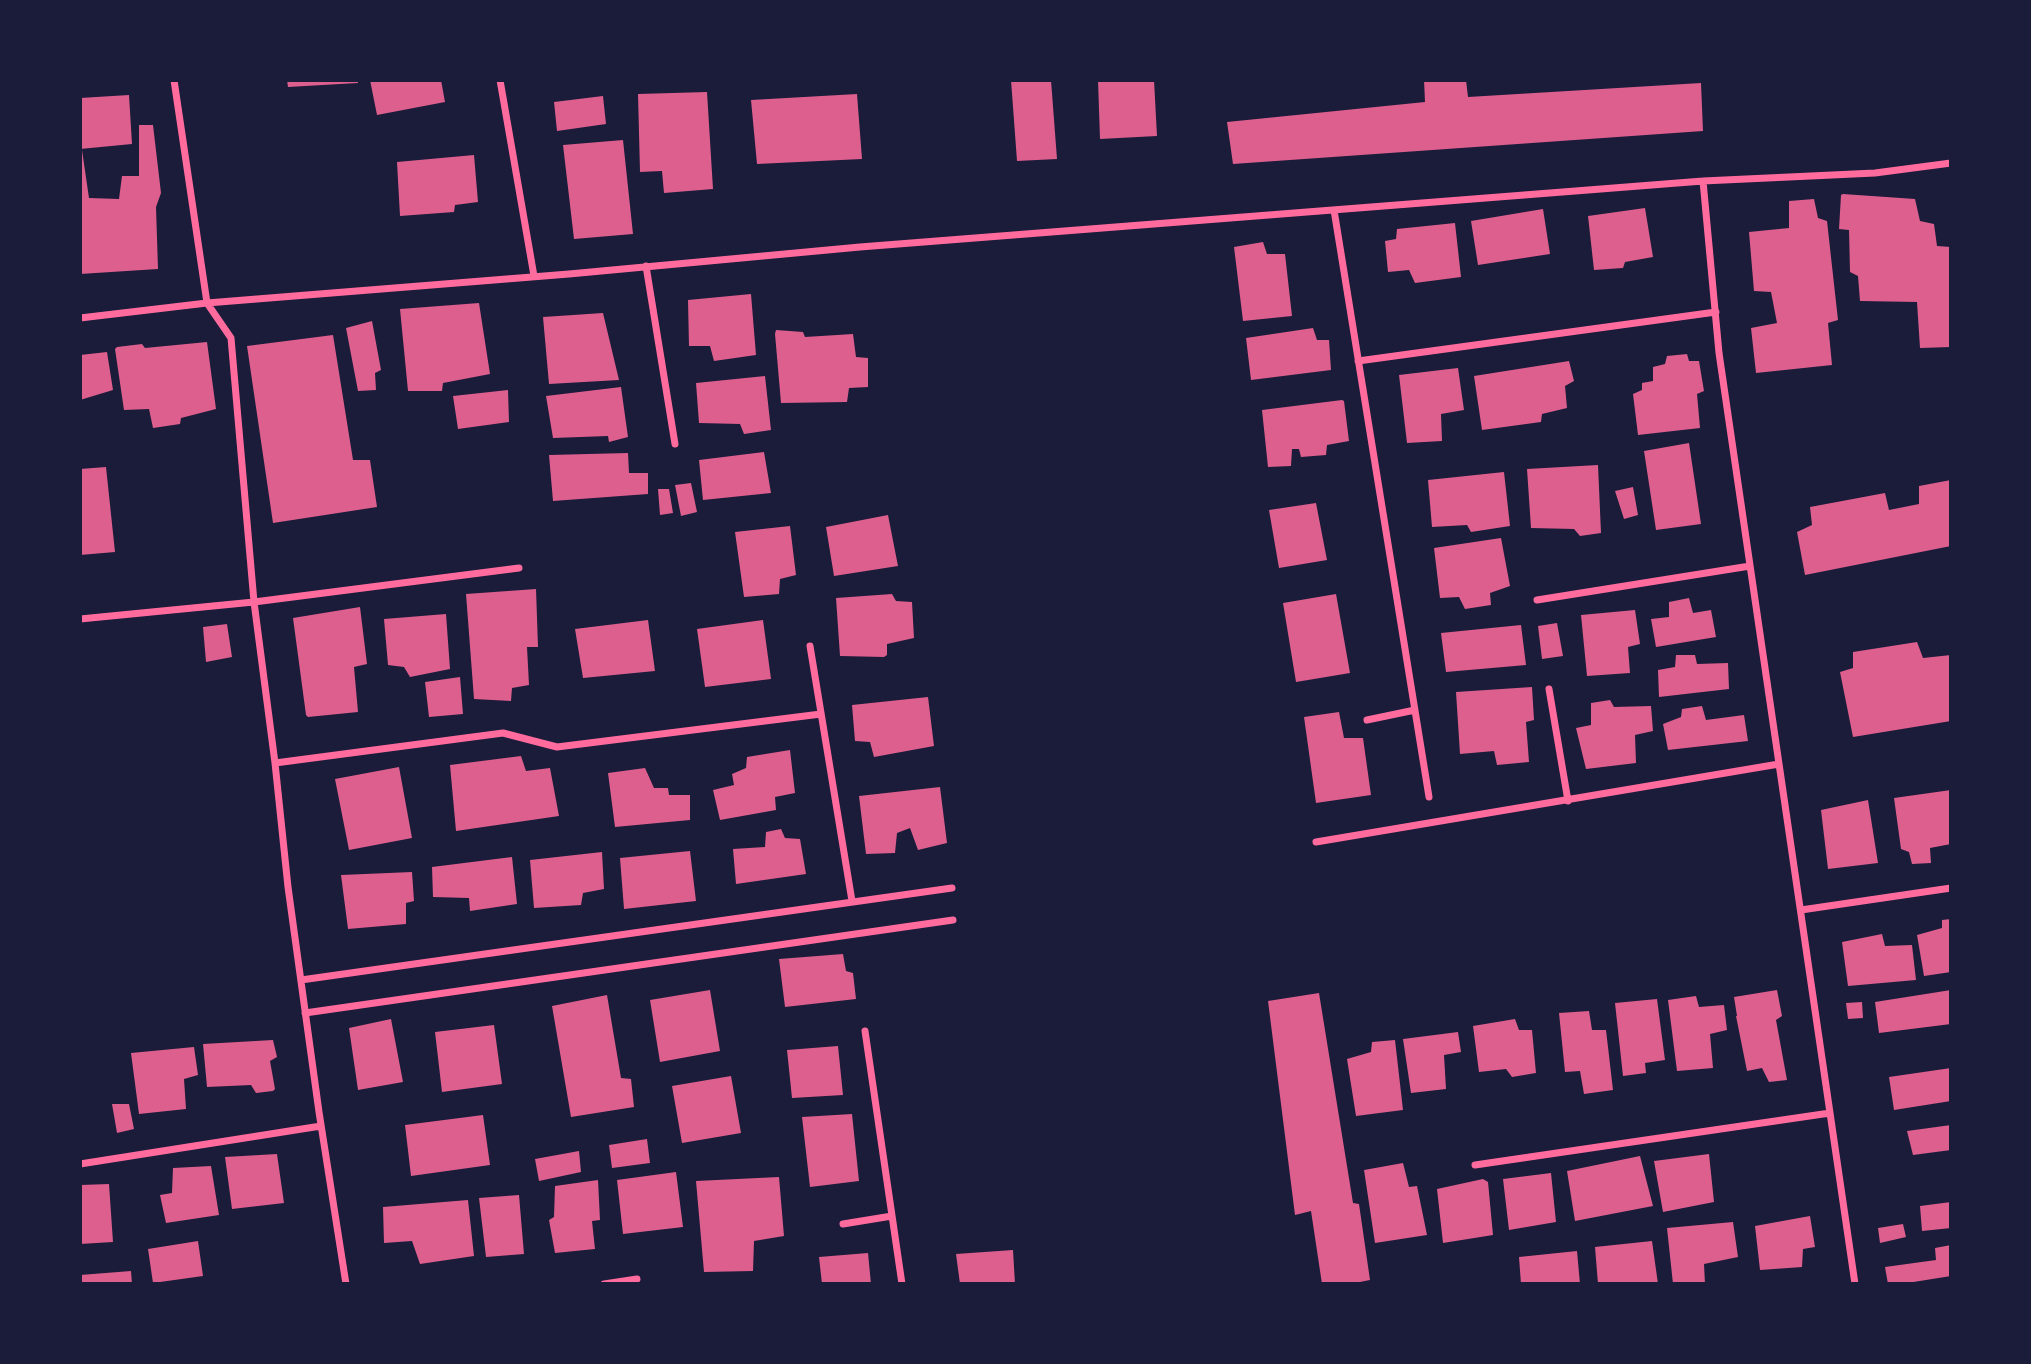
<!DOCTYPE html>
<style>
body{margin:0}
#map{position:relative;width:2031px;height:1364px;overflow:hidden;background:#1b1b3a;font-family:"Nunito Sans",sans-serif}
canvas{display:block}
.frame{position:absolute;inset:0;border:82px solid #1b1b3a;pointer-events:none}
</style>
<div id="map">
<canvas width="2031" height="1364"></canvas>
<div class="frame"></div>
</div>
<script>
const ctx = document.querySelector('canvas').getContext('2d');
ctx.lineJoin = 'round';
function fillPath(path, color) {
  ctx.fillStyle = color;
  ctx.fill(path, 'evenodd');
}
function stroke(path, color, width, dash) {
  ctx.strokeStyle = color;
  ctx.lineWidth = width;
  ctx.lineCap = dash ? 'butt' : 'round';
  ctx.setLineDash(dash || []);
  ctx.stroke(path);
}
const building = new Path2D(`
 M287 80H358V83L288 87Z
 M370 80H441L445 102 377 115Z
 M1011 80H1051L1057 159 1017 161Z
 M1098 80H1154L1157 136 1100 139Z
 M1424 80H1466L1468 97 1701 83 1703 131 1233 164 1227 122 1425 102Z
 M707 92 713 189 664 193 662 171 640 172 638 94Z
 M857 94 862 159 757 164 751 100Z
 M129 95 132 144 80 149V98Z
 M603 96 606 124 557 131 554 102Z
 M139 125H153L161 193 156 207 158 269 80 274V150H82L89 198 119 199 122 176H139Z
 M623 140 633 234 574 239 563 145Z
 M474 155 478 202 455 205 454 212 400 216 397 162Z
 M1843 194 1915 199 1920 221 1934 224 1937 246 1951 247V347L1920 348 1917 302 1860 301 1858 276 1850 272 1849 230 1839 229 1841 195Z
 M1814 199 1818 218 1827 221 1838 320 1828 323 1832 365 1756 373 1751 328 1777 323 1771 292 1754 291 1749 232 1789 228V201Z
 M1645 208 1653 257 1625 262 1623 268 1594 270 1588 216Z
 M1543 209 1550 254 1478 265 1471 221Z
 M1455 223 1461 277 1415 283 1409 270 1388 272 1385 241 1396 239 1397 229Z
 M1263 242 1267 254H1285L1292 316 1243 321 1234 247Z
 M751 294 756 355 714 361 710 346H689L688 300Z
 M479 303 490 374 443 383 442 391H408L400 309Z
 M603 313 619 380 549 384 543 317Z
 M372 321 381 370 375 373 376 390 358 391 346 328Z
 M1313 328 1317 340H1329L1331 370 1251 380 1246 338Z
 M776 330 803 332 805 337 853 334 856 357 868 358V387L849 388 847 402 781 403 775 334Z
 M333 335 353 460H370L377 507 273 523 247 346Z
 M207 342 216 409 181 418 180 424 153 428 149 409 124 410 115 349 117 347 142 344 145 348Z
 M107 352 113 390 80 400V355Z
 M1687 354 1689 361H1699L1704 391 1697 394 1700 428 1638 435 1633 394 1642 390V383L1653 381V367L1665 364 1667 356Z
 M1569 361 1574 381 1565 386 1567 408 1542 414 1541 422 1482 430 1474 376Z
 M1458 368 1464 410 1441 414 1442 441 1407 443 1399 375Z
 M765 376 771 430 744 434 740 424 699 423 696 383Z
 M621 387 628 437 609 442 608 436 553 438 546 396Z
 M508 390 509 422 458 429 453 396Z
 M1342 400 1344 401 1349 441 1327 445 1326 455 1301 457 1299 449H1292L1291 466 1268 467 1262 410Z
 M1689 443 1701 524 1656 530 1644 451Z
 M764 452 771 493 703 500 699 460Z
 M628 453 629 473H648V494L553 501 549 455Z
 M1598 465 1601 533 1580 536 1574 529 1531 528 1527 469Z
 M106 467 115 552 80 555V469Z
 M1504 472 1510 526 1471 532 1467 525 1432 527 1428 480Z
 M1951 480V546L1805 575 1797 532 1812 525 1810 507 1885 493 1889 510 1919 504V486Z
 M691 483 697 512 681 516 675 485Z
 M1633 487 1638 515 1624 519 1615 491Z
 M658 489H669L673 513 660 515Z
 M1316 503 1327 560 1279 568 1269 510Z
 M888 515 898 566 834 576 826 527Z
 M790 526 796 575 780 579 779 594 744 597 735 532Z
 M1501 538 1510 586 1490 593 1491 605 1465 609 1459 597 1440 598 1434 548Z
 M536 589 538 647H527L529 685 512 688 511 701 474 699 466 594Z
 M892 594 896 601 912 602 914 638 887 644V655L884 657 840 656 836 598Z
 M1336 594 1350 673 1296 682 1283 603Z
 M1689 598 1693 613 1711 610 1716 637 1656 647 1651 619 1669 617V602Z
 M360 607 367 664 354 667 358 712 308 717 306 715 293 618Z
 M1635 610 1640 644 1628 647 1630 673 1587 676 1581 615Z
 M446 614 450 669 410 677 404 667 388 665 384 619Z
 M648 620 655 671 583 678 575 629Z
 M763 620 771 679 705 687 697 629Z
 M1557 623 1563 656 1542 659 1538 626Z
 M227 624 232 657 206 662 203 627Z
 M1521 625 1526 665 1446 672 1441 633Z
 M1917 642 1923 658 1951 655V721L1853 737 1840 672 1853 668V652Z
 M1676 655H1695L1697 664 1728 663 1729 689 1659 697 1658 670 1675 667Z
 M460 677 463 714 429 717 425 682Z
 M1532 687 1534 720 1526 722 1529 762 1497 765 1494 751 1460 754 1456 692Z
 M928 697 934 746 874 757 870 742 855 741 852 705Z
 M1610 700 1614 707 1651 706 1653 731 1635 735 1636 763 1586 769 1576 728 1591 725V703Z
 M1702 706 1706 720 1744 715 1748 741 1668 750 1663 724 1681 717 1682 709Z
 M1339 712 1344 738H1363L1371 795 1316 803 1304 717Z
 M790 750 795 793 775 797 776 810 720 820 713 790 734 785 732 774 746 768 747 757Z
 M521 756 526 771 550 768 559 816 456 831 450 765Z
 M399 767 412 838 349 850 335 779Z
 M645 768 654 788H668L669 795H690V820L615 827 608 773Z
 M940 787 947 843 918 850 910 828 897 833 895 853 866 854 859 796Z
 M1951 790V844L1930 848 1931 863 1912 864 1909 852 1901 849 1894 798Z
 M1868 800 1878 863 1828 869 1821 810Z
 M781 829 785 838 800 839 806 874 736 884 733 849 765 847 766 832Z
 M690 851 696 901 624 909 620 858Z
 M602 852 604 889 583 893 581 905 534 908 530 860Z
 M512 857 517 904 470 911 469 898 433 897 432 867Z
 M412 872 414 901 406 903V924L348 929 341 875Z
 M1951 919V972L1924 976 1917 935 1942 928V920Z
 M1882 934 1885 946 1912 945 1916 980 1848 986 1842 942Z
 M843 954 846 971 853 973 856 999 785 1007 779 959Z
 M710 990 720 1051 660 1062 650 1000Z
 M1777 990 1782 1016 1776 1020 1787 1080 1769 1082 1762 1068 1747 1071 1736 1016H1737L1734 997Z
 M1951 990V1024L1879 1033 1875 1002Z
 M1319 993 1353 1203 1359 1204 1370 1280 1350 1284H1322L1311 1211 1295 1215 1268 1001Z
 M607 995 621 1078 631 1079 634 1107 571 1117 552 1006Z
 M1696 996 1699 1007 1724 1005 1727 1030 1710 1034 1713 1068 1677 1071 1668 1000Z
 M1657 999 1665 1060 1645 1063 1646 1073 1623 1076 1615 1003Z
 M1862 1002 1863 1018 1848 1019 1846 1003Z
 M1589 1011 1592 1030H1606L1613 1090 1584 1094 1580 1071 1565 1072 1559 1013Z
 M391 1019 403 1082 358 1090 349 1028Z
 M1515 1019 1519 1030H1532L1536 1073 1512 1077 1506 1069 1479 1072 1473 1026Z
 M494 1025 502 1084 442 1092 435 1032Z
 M1458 1032 1461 1052 1444 1055 1446 1089 1411 1093 1403 1039Z
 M273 1040 277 1057 270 1061 275 1089 273 1091 256 1093 251 1085 207 1087 203 1044Z
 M1395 1040 1403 1110 1356 1116 1347 1059 1371 1052 1372 1042Z
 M838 1046 843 1095 792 1098 787 1050Z
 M194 1047 198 1075 184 1079 186 1109 139 1114 131 1053Z
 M1951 1068V1101L1894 1110 1889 1077Z
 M731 1076 741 1133 682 1143 672 1086Z
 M112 1104H129L134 1129 117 1133Z
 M852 1114 859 1181 810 1187 802 1117Z
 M483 1115 490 1165 411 1176 405 1125Z
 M1951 1125V1150L1913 1155 1907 1131Z
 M647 1139 650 1163 612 1168 609 1145Z
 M579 1151 581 1172 539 1181 535 1159Z
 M277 1154 284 1203 232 1209 225 1157Z
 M1709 1154 1714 1202 1663 1212 1654 1161Z
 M1640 1156 1653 1206 1575 1221 1567 1171Z
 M1403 1163 1409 1187 1417 1186 1427 1235 1375 1243 1364 1170Z
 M211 1166 219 1215 166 1223 160 1195 172 1193 173 1168Z
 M676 1172 683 1227 623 1234 617 1180Z
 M1551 1173 1556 1222 1509 1230 1503 1179Z
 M779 1177 784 1236 754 1241 753 1271 704 1272 696 1181Z
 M1483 1179 1488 1182 1493 1235 1443 1243 1437 1189Z
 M598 1180 600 1220 592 1221 595 1249 555 1253 549 1220 554 1217 555 1186Z
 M109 1184 113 1242 80 1244V1185Z
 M519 1195 524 1254 486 1257 479 1198Z
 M468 1200 474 1256 420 1264 412 1241 384 1243 383 1207Z
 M1951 1202V1228L1922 1231 1920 1206Z
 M1810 1216 1815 1247 1803 1249 1802 1267 1760 1270 1755 1226Z
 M1733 1222 1738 1257 1704 1264 1705 1284H1673L1667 1228Z
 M1903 1224 1906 1237 1880 1243 1878 1228Z
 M198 1241 203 1276 153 1283 148 1249Z
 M1652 1241 1658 1284H1598L1595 1247Z
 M1951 1245V1276L1901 1284H1888L1885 1267 1936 1260 1935 1248Z
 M1013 1250 1015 1284H960L956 1254Z
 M1577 1251 1580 1284H1521L1519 1257Z
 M868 1253 871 1284H822L819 1257Z
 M131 1271 132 1284H80V1275Z`);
const minor = new Path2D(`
 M174 80 207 303 231 338 254 602 275 763 288 887 319 1112 346 1284
 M500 80 534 276
 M1703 181 1719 353 1855 1284
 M1334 210 1429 797
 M646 266 675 444
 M80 318 207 303 569 274 860 247 1703 181 1875 173 1951 163
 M1358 361 1716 312
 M1537 600 1750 566
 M80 619 254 602 519 568
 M810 646 852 901
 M1549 689 1568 801
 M1367 720 1415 710
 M275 763 503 733 557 747 821 714
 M1316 842 1779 764
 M1801 910 1951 888
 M301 980 952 888
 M305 1013 953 920
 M865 1031 902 1284
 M80 1164 321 1126
 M1475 1165 1830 1113
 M843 1224 892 1216
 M604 1284 637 1279`);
fillPath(building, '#dd5f8e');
stroke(minor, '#ff6b9d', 7);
</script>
